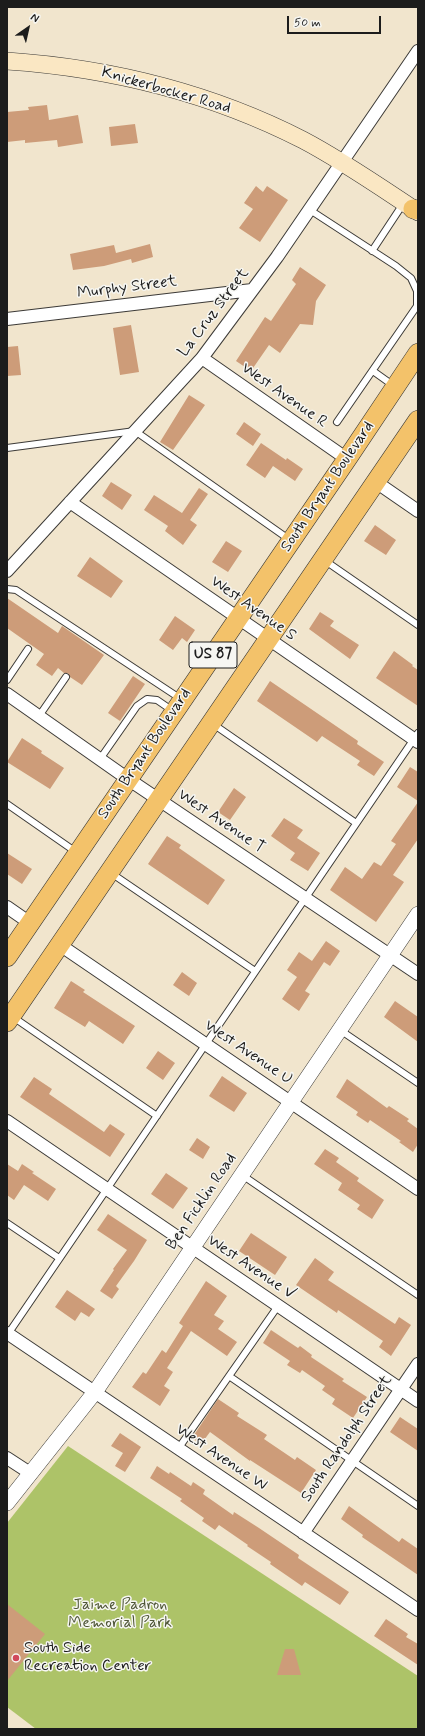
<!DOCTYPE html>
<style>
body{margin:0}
#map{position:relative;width:425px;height:1736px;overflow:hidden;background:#f1e5cd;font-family:Mynerve,sans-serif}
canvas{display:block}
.frame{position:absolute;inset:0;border:8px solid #1c1c1c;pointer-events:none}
.north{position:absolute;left:8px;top:8px;width:40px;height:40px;-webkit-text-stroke:3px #f6f6f2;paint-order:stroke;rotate:34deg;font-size:11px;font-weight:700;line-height:16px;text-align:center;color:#1c1c1c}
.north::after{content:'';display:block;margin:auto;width:14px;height:18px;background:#1c1c1c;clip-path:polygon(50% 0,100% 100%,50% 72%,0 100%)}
.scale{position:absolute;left:287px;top:16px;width:94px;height:18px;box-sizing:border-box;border:2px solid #1c1c1c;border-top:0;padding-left:5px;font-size:12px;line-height:14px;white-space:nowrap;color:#1c1c1c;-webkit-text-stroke:3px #f6f6f2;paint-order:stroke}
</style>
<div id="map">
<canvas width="425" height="1736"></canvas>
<div class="frame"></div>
<div class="north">N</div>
<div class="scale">50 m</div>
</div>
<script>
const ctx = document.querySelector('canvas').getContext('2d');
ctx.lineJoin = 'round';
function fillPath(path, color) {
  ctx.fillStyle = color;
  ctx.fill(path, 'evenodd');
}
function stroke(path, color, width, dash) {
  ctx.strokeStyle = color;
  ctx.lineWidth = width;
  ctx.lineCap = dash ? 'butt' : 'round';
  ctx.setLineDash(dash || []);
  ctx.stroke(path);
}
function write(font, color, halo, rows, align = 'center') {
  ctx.font = font + ' Mynerve,sans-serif';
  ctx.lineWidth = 3;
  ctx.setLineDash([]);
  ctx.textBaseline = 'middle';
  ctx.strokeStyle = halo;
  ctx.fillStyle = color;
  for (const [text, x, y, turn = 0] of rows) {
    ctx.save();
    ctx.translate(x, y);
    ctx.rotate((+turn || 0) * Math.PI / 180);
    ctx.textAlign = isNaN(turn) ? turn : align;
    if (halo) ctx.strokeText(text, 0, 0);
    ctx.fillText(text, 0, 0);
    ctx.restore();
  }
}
const green = new Path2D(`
 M68 1446 418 1676V1729H36L7 1707V1523Z`);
const building = new Path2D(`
 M47 105 49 120 78 115 83 143 58 147 57 140 25 143V140L7 142V112L29 110 28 107Z
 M135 124 138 143 111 146 109 127Z
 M256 186 263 192 267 186 288 200 260 242 239 228 253 209 244 203Z
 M150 244 153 257 132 263 131 259 104 266 73 270 70 254 114 245 116 253Z
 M300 267 326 285 316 301 313 325 300 324 280 353 269 345 251 371 236 361 265 317 271 321 296 284 292 280Z
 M131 325 139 372 120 375 113 328Z
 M18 346 21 375 7 376V347Z
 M189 395 205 405 173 450 160 442Z
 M244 422 261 434 253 446 236 434Z
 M261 443 286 460 287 458 303 469 295 481 273 466 265 478 246 465Z
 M111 482 132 495 122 510 102 496Z
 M199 488 208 494 190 520 197 525 183 545 165 531 168 526 144 510 154 495 182 513Z
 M375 525 396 540 386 555 364 541Z
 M226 541 242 551 228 572 212 562Z
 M90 557 123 581 111 598 77 576Z
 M7 598 58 633 62 626 104 655 82 685 70 677 68 673H64L58 668 52 676 36 665 44 654 7 628Z
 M320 612 334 621 330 626 359 645 350 659 309 629Z
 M175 616 195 630 187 642 182 638 173 650 159 640Z
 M394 651 413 665 412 666 418 670V706L376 678Z
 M133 676 145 684 120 721 108 713Z
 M270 681 358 741 357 744 384 762 374 776 357 765 360 761 322 736 317 742 257 701Z
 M22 738 42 751 41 753 64 768 50 789 7 762Z
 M410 767 418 772V801L397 787Z
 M234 788 246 797 230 820 218 812Z
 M418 802V839L393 875 404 882 376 922 330 890 345 867 362 879 374 862 381 866 396 844 391 841Z
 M284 818 303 830 297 838 320 853 308 871 290 860 295 853 271 836Z
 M167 836 181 845 179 848 225 880 208 905 148 864Z
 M7 853 32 869 22 884 7 874Z
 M326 941 340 951 330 966 324 962 305 991 310 994 299 1011 282 999 297 977 287 970 299 952 312 961Z
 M182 972 197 983 189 996 173 985Z
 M71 981 85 990 83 992 135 1026 123 1044 89 1021 85 1027 54 1008Z
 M395 1001 418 1017V1042L384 1017Z
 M158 1051 175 1063 163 1080 146 1068Z
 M222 1076 247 1093 234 1112 209 1096Z
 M34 1077 52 1089 49 1094 104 1132 110 1124 125 1134 110 1157 20 1097Z
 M347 1079 387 1108 389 1106 409 1119 407 1121 418 1129V1144L413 1152 399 1142 401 1141 370 1120 368 1123 356 1115 358 1112 336 1097Z
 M197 1138 210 1147 203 1159 189 1150Z
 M325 1149 339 1158 336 1162 359 1178 357 1181 384 1200 372 1219 357 1209 360 1205 338 1190 342 1183 314 1164Z
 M7 1164 18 1171 22 1164 34 1172 32 1173 56 1189 48 1201 24 1185 14 1200 7 1195Z
 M166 1173 188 1188 173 1209 151 1194Z
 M108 1214 147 1240 134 1261 116 1286 119 1289 112 1299 100 1291 114 1270 113 1269 127 1250 97 1230Z
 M251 1233 287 1257 275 1275 239 1251Z
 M315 1258 334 1272 328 1280 395 1324 399 1317 411 1325 391 1356 379 1347 383 1341 338 1310 337 1313 296 1285Z
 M206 1281 227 1296 214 1315 224 1321 218 1329 237 1342 227 1356 191 1331 167 1368 173 1372 164 1386 170 1390 160 1406 132 1387 143 1372 146 1374 162 1350 166 1353 183 1326 179 1323Z
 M67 1290 95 1309 89 1317 81 1312 75 1321 55 1307Z
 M271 1330 298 1348 300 1346 312 1355 311 1357 344 1379 342 1381 367 1397 353 1418 332 1404 335 1399 322 1390 325 1386 302 1370 300 1373 287 1365 290 1361 263 1343Z
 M218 1399 239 1413 237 1416 267 1435 264 1439 295 1460 297 1457 316 1470 301 1493 250 1460V1461L210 1432 201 1444 192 1438Z
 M400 1417 418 1429V1451L390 1432Z
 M120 1433 141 1447 125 1472 115 1466 123 1453 111 1446Z
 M157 1466 169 1474 170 1472 191 1486 193 1482 205 1490 203 1494 233 1515 234 1512 259 1528 299 1555 298 1558 349 1592 340 1605 305 1582 302 1586 270 1564 271 1562 247 1546 248 1545 219 1525 215 1530 202 1521 204 1518 180 1501 182 1499 150 1478Z
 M349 1506 399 1542 402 1538 418 1549V1575L362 1537 363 1535 341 1519Z
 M7 1604 45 1634 7 1681Z
 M386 1619 408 1634 406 1637 418 1644V1665L374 1636Z
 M285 1649H294L301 1675H277Z`);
const service = new Path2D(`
 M310 210 396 266 411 278 417 291V306L337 422
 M372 251 403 204
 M373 371 394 386
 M7 448 135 431 290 540
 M324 560 418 625
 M7 589 16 590 181 699
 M7 680 28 649
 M39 716 66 677
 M213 724 356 823
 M100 759 137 706 147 699 157 700 173 711
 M7 804 76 852
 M111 873 255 971
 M13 1017 157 1116
 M340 1030 418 1083
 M242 1175 418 1295
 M7 1223 59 1258
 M8 1334 418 733
 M229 1376 418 1506
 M178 1449 278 1306`);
const minor = new Path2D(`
 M7 319 252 290
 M202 358 347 459
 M376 482 418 511
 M70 502 418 742
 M7 571 202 358 277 257 418 51
 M7 694 128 779 418 974
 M7 907 30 923
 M60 945 418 1189
 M7 1121 418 1401
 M7 1333 418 1610
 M7 1458 30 1473
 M303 1533 418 1364`);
const tertiary = new Path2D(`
 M7 1503 95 1392 418 914`);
const secondary = new Path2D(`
 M7 61C109 68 211 93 303 140 343 161 380 187 418 212`);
const primary = new Path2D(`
 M413 209 418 210
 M7 957 347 459 418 353
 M7 1022 418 420`);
const markers = [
 [16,1658,4,"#d1495b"]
];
const shields = [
 [213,655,48]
];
const shieldNames = [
 ["US 87",213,655]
];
const streetNames = [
 ["Knickerbocker Road",166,91,16],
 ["Murphy Street",127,288,-7],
 ["La Cruz Street",214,313,-53],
 ["West Avenue R",284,396,35],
 ["South Bryant Boulevard",328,487,-56],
 ["West Avenue S",253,609,35],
 ["South Bryant Boulevard",145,754,-56],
 ["West Avenue T",221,822,34],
 ["West Avenue U",248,1053,34],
 ["Ben Ficklin Road",202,1202,-56],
 ["West Avenue V",251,1268,34],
 ["South Randolph Street",347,1439,-56],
 ["West Avenue W",221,1458,34]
];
const parkNames = [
 ["Jaime Padron",120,1606],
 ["Memorial Park",120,1624]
];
const poiNames = [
 ["South Side",24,1649],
 ["Recreation Center",24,1667]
];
fillPath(green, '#adc368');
fillPath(building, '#cd9c79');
stroke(service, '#3c3a37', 8);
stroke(minor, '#3c3a37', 14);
stroke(tertiary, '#3c3a37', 16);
stroke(secondary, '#3c3a37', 18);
stroke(primary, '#3c3a37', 20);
stroke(service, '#fff', 6);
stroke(minor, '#fff', 12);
stroke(tertiary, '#fff', 15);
stroke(secondary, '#fae7c3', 17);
stroke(primary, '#f3c26a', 19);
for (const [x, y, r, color] of markers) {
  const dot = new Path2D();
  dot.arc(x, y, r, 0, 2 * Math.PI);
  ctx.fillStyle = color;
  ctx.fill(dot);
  stroke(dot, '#f6f6f2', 1.5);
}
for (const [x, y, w] of shields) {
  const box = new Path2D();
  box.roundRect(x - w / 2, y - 13, w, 26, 3);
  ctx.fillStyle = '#f6f6f2';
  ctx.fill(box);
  stroke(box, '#1c1c1c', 1);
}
write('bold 15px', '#1c1c1c', null, shieldNames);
write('16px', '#1c1c1c', '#f6f6f2', streetNames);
write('16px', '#4f5637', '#f6f6f2', parkNames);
write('16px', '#1c1c1c', '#f6f6f2', poiNames, 'left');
</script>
